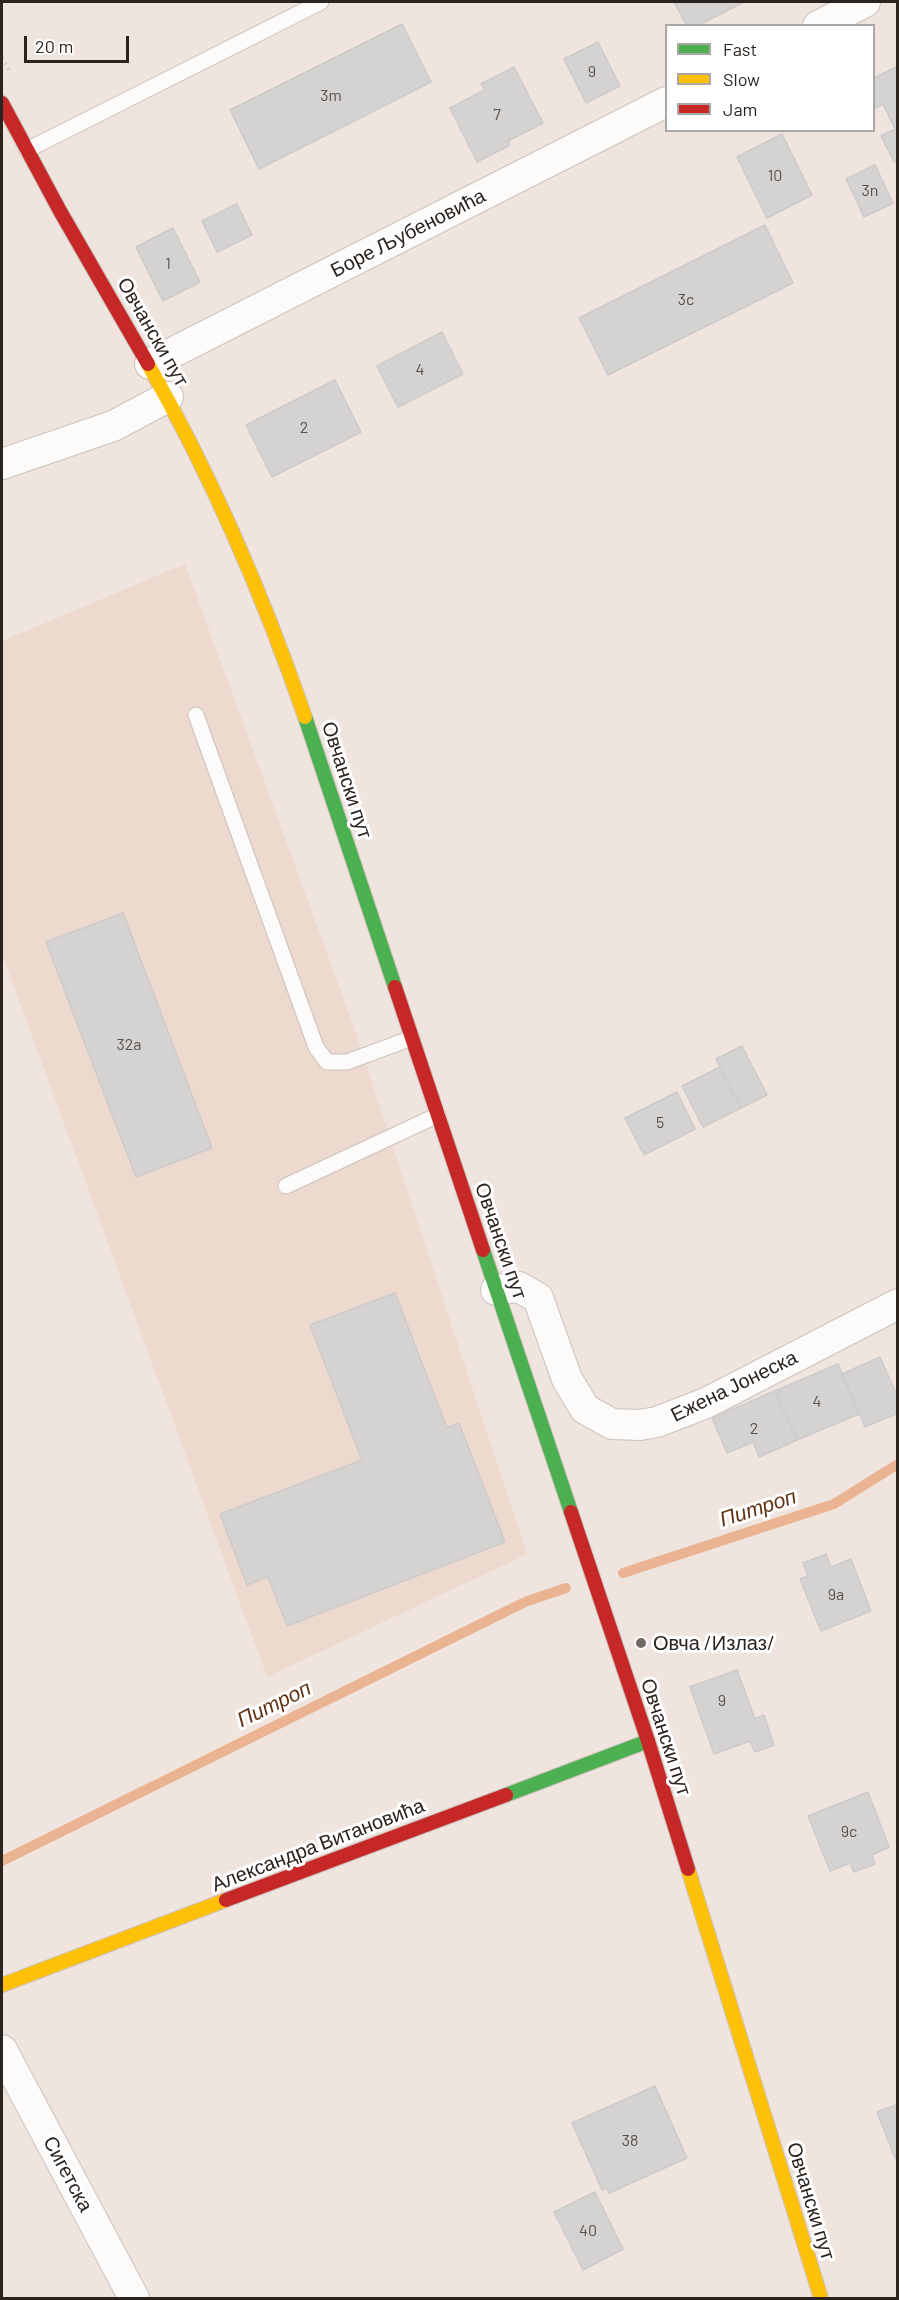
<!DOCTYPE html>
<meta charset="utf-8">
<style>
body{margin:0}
#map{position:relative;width:899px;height:2300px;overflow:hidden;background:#efe4de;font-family:Barlow,sans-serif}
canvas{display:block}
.frame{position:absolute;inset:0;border:3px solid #2b231e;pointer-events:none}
.legend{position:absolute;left:665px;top:24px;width:210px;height:108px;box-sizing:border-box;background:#fff;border:2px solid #aaa7a5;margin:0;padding:8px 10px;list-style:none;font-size:18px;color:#2b231e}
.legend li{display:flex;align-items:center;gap:12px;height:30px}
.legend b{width:30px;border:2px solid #aaa7a5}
.scale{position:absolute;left:24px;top:36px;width:105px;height:27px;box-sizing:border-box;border:3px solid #2b231e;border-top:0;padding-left:8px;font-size:18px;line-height:21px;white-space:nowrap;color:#2b231e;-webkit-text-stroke:4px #fff;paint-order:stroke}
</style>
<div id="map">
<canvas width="899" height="2300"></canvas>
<div class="frame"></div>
<ul class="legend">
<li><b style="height:8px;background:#4caf50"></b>Fast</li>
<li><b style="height:8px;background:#ffc107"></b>Slow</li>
<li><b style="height:8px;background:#c62828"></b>Jam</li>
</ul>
<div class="scale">20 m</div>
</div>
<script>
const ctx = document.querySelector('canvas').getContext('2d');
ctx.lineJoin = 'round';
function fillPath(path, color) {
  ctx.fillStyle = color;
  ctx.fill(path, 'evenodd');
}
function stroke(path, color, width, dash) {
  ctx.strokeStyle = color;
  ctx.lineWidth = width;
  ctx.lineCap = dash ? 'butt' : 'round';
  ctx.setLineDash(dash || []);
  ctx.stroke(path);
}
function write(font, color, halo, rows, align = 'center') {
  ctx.font = font + ' Barlow,sans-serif';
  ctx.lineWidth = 6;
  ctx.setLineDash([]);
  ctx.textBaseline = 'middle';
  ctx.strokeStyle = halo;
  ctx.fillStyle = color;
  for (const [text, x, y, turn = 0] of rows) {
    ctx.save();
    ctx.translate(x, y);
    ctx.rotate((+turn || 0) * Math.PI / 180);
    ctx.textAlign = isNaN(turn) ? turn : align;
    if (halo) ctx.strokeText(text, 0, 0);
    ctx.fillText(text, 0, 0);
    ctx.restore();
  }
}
const built = new Path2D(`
 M185 564 351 1019 527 1554 267 1677 2 954V641Z`);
const stream = new Path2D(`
 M623 1573 834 1504 898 1464
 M2 1861 525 1602 566 1588`);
const building = new Path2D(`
 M674 2H744L697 26H687Z
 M402 24 431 82 259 169 230 110Z
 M598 42 620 86 586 103 564 59Z
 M898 66V160L894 162 881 136 895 129 883 104 874 109V78Z
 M514 67 543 123 508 141 510 145 477 162 450 108 485 90 481 84Z
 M782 134 812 195 767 218 737 157Z
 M875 165 893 203 864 217 846 179Z
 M237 204 252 235 217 252 202 221Z
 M765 225 793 283 608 375 579 318Z
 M173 228 200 282 163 301 136 247Z
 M442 332 463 374 398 407 377 366Z
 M335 380 361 432 272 477 246 425Z
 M123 913 212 1148 136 1177 46 942Z
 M742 1046 767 1095 741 1108 716 1059Z
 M720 1067 741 1108 703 1127 682 1086Z
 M677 1092 695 1129 644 1155 625 1118Z
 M395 1293 447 1428 459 1423 505 1542 287 1626 268 1577 247 1585 220 1514 362 1460 310 1325Z
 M880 1357 898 1398V1413L865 1427 842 1374Z
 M838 1364 859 1414 797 1440 775 1391Z
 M775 1391 797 1440 759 1457 753 1442 727 1453 712 1418Z
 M826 1554 831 1567 851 1559 871 1611 821 1631 800 1579 808 1576 803 1563Z
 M737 1670 755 1719 764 1715 774 1745 755 1752 750 1741 714 1754 690 1687Z
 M868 1792 889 1847 872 1855 875 1864 854 1872 850 1863 830 1871 808 1816Z
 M655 2086 687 2158 609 2193 607 2188 602 2190 572 2123Z
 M898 2104V2157L895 2158 877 2112Z
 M595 2192 623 2249 583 2270 554 2212Z`);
const path = new Path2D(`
 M2 58 9 70`);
const lane = new Path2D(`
 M27 150 321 2
 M196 715 316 1047 327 1062H347L412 1038
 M286 1186 438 1115`);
const street = new Path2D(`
 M818 26 865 2
 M150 364 666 102
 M2 464 113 426 168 397
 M496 1290 519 1287 538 1298 567 1379 585 1409 612 1424 640 1425 657 1422 706 1403 898 1304
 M2 2050 134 2298`);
const fast = new Path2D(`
 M305 717 395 987
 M483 1250 571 1512
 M506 1795 648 1741`);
const slow = new Path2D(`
 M148 364C212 477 263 595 305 717
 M688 1869 821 2298
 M2 1985 226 1900`);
const jam = new Path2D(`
 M2 103 60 211 148 364
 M395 987 483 1250
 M571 1512 648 1741 688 1869
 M226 1900 506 1795`);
const markers = [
 [641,1643,6,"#706761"]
];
const numberNames = [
 ["9",592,72],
 ["3m",331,96],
 ["7",497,115],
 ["10",775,176],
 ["3n",870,191],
 ["1",168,264],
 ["3c",686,300],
 ["4",420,370],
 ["2",304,428],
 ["32a",129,1045],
 ["5",660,1123],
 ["4",817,1402],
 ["2",754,1429],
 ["9a",836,1595],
 ["9",722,1701],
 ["9c",849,1832],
 ["38",630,2141],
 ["40",588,2231]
];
const streetNames = [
 ["Боре Љубеновића",408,233,-27],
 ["Овчански пут",153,332,60],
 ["Овчански пут",347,780,72],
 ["Овчански пут",501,1241,71],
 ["Ежена Јонеска",734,1386,-26],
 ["Овчански пут",666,1737,72],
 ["Александра Витановића",318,1845,-21],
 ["Сигетска",68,2174,62],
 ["Овчански пут",811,2201,73]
];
const poiNames = [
 ["Овча /Излаз/",653,1643]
];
const waterNames = [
 ["Питроп",758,1508,-18],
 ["Питроп",274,1704,-26]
];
fillPath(built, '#eed9ce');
stroke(stream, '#eab493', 10);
fillPath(building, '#d4d3d2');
stroke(building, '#cccaca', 1.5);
stroke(lane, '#cbc2bd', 17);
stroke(street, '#cbc2bd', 32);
stroke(fast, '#cbc2bd', 16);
stroke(slow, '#cbc2bd', 16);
stroke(jam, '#cbc2bd', 16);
stroke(path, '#c9c6c3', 4, [1.5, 4.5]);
stroke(lane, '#fdfbfa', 15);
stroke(street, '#fdfbfa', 30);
stroke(fast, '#4caf50', 14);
stroke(slow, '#ffc107', 14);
stroke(jam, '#c62828', 14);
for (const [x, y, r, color] of markers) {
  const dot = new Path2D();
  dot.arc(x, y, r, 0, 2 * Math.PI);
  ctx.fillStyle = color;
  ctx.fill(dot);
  stroke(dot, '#fff', 2);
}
write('16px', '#57514d', null, numberNames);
write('20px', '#2b231e', '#fff', streetNames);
write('20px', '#2b231e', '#fff', poiNames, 'left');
write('italic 21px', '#623313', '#fff', waterNames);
</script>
